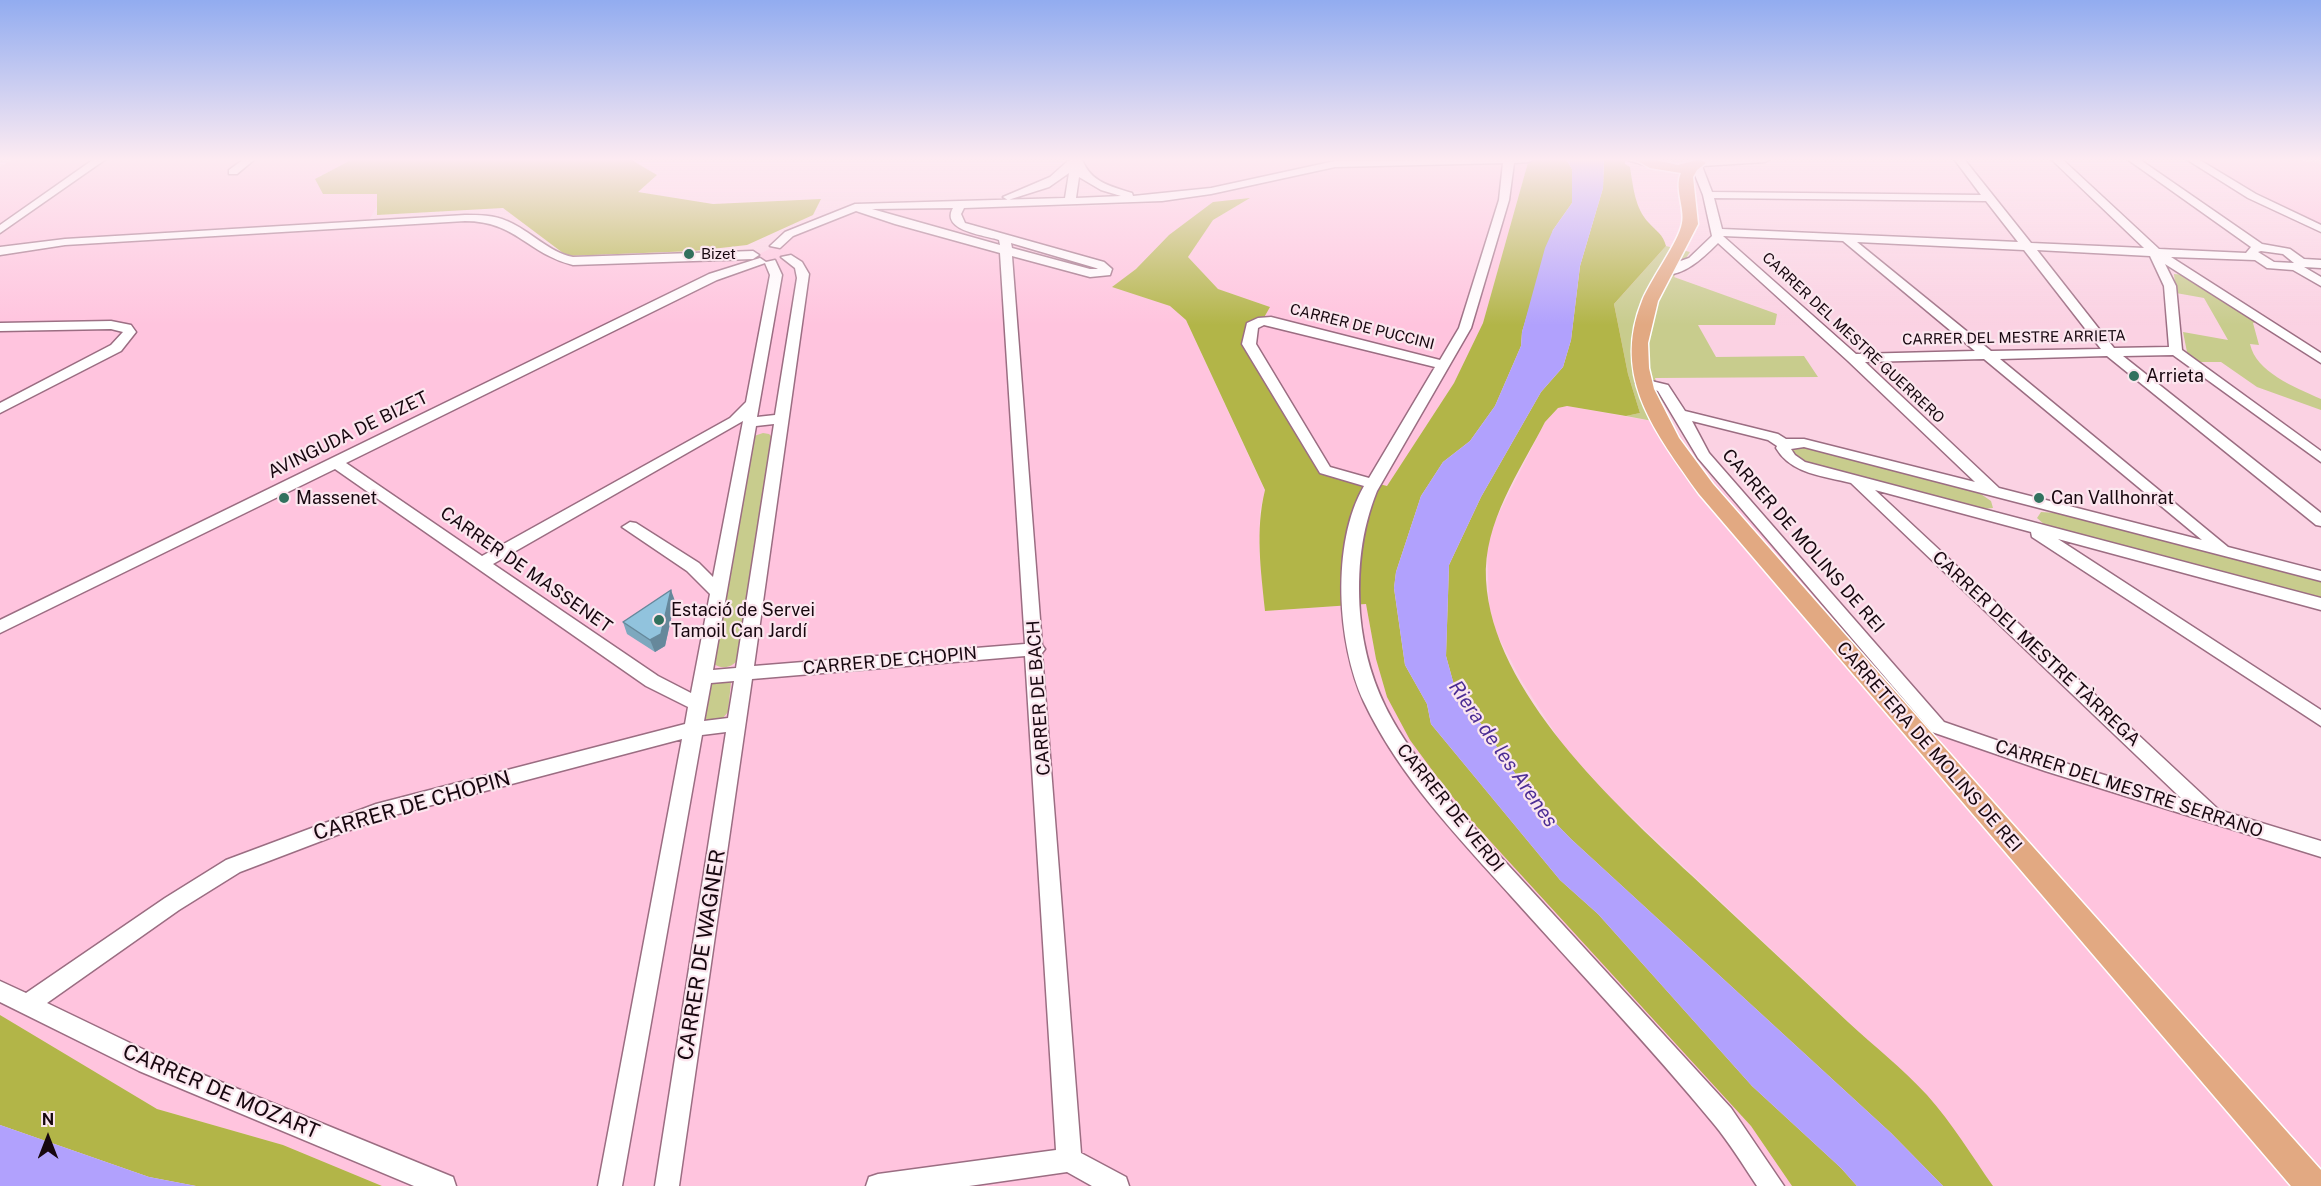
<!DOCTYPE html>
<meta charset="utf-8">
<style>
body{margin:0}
#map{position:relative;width:2321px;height:1186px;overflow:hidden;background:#fbd2e3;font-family:"Public Sans",sans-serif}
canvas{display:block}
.north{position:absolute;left:18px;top:1108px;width:60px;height:60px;-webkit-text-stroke:4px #fbe6ee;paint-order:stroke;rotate:0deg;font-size:16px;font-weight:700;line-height:24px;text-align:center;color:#17070f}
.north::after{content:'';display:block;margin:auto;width:21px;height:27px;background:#17070f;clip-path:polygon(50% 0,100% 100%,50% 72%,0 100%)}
</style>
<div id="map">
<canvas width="2321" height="1186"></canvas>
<div class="north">N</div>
</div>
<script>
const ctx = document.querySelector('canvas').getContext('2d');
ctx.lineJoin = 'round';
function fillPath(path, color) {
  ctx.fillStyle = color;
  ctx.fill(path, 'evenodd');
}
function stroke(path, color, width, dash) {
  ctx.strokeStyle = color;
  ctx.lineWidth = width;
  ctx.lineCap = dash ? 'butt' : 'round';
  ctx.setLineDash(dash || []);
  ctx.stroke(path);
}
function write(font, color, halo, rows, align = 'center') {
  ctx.font = font + ' "Public Sans",sans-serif';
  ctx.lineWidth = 4.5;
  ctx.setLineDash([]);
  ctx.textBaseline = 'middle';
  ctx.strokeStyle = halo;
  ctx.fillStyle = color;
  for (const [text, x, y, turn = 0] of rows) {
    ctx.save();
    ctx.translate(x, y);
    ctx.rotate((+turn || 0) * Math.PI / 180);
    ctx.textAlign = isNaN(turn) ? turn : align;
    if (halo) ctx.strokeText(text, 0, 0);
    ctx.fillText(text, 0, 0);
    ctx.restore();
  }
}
const built = new Path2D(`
 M13 159H357L320 176 326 192 387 189 368 222 489 219 559 259 757 255 855 207 971 205 1072 207 1152 203 1153 194 1118 189 1097 180 1089 173 1084 159H1529L1483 323 1454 383 1387 486 1333 474 1249 334 1270 307 1218 289 1188 257 1213 219 1248 199 1169 235 1136 269 1113 287 1170 306 1186 320 1265 491 1260 511 1259 548 1265 611 1366 604 1376 659 1387 697 1751 1126 1792 1186H382L283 1145 157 1109 0 1015V167Z
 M2198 159H2306L2303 161 2319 163 2321 165V224L2277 204Z
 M1567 406 1674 425 1699 464 1938 731 2050 772 2321 859V1186H1993L1926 1095 1609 796 1563 745 1521 680 1497 634 1489 606 1487 549 1493 525 1545 422 1558 408Z`);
const green = new Path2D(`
 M1666 246 1690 252 1674 277 1777 314 1775 325H1698L1716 357 1804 356 1818 377 1655 378 1664 407 1674 425 1626 416 1640 413 1628 374 1614 304Z
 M2174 274 2186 275 2256 322 2253 323 2259 345 2250 344C2256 372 2294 387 2321 399V410L2257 387 2221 362H2199L2187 352 2183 332 2228 340 2204 298 2176 293Z
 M763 433 769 434 773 438 738 660C731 668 721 670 713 663L754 436Z
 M1804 446 1978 492 1991 501 1993 508 1981 509 1800 462 1790 451Z
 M2041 512 2057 513 2321 582V601L2045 525 2037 518Z
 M712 681 731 682 728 712 722 719 708 721 704 717 708 687Z`);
const forest = new Path2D(`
 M353 159H630L657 175 638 192 713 204 821 199 813 215 747 245 694 251 567 256 503 208 377 215V194H323L315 179Z
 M1529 159H1566L1572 169V203L1553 230 1522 332 1521 346 1495 406 1470 441 1443 462 1421 496 1396 572 1394 588 1405 665 1427 704 1431 724 1560 880 1598 914 1752 1086 1841 1168 1857 1186H1792L1751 1126 1469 818 1435 774 1410 740 1387 697 1376 659 1366 604 1265 611C1261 570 1255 531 1265 490L1186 320 1170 306 1112 287 1136 269 1169 235 1213 202 1250 198 1213 220 1188 257 1218 289 1270 307 1262 321 1249 334 1325 470 1387 486 1454 383 1483 323Z
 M1604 159H1625V164L1630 167C1633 186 1635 209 1649 223 1656 231 1663 234 1666 246L1614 304 1628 374 1640 413 1626 416 1567 406 1558 408 1545 422C1520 471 1483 522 1486 580 1492 692 1614 803 1691 875 1743 924 1796 973 1848 1022 1874 1046 1903 1069 1927 1095 1952 1123 1972 1156 1993 1186H1943L1891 1133 1571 839 1535 802 1454 685 1446 656 1449 565 1481 497 1541 392 1563 367 1571 340 1580 266 1603 188Z
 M0 1015 157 1109 283 1145 382 1186H196L149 1177 0 1125Z`);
const water = new Path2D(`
 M1566 159H1604L1603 188 1580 266 1571 340 1563 367 1541 392 1481 497 1449 565 1446 656 1454 685 1535 802 1571 839 1891 1133 1943 1186H1857L1841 1168 1752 1086 1598 914 1560 880 1431 724 1427 704 1405 665 1394 588 1396 572 1421 496 1443 462 1470 441 1495 406 1521 346 1522 332 1545 248 1553 230 1572 203V169Z
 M0 1125 149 1177 196 1186H0Z`);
const minor = new Path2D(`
 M94 159H106L0 233V225Z
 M244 159H255L237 174H229V170Z
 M1070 159H1082C1090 182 1110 186 1132 193L1133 196 1211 188 1335 161 1534 159 1529 162 1514 163 1509 200 1471 328 1377 491C1361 531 1357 570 1360 613 1368 703 1409 749 1464 817L1731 1108 1784 1186H1757C1743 1165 1729 1142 1713 1123 1649 1045 1578 971 1511 896 1457 836 1399 776 1364 702 1337 644 1331 543 1364 486L1320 473 1242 344 1247 323 1258 318 1271 317 1440 360 1459 328 1499 200 1503 163 1335 167 1211 194 1162 201 964 208 961 214 965 223 1104 262 1112 269 1110 275 1090 277 1012 256 1042 645 1045 649 1042 653 1081 1153 1126 1177 1129 1186H1092L1067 1172 969 1186H866L869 1177 878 1174 1056 1150 1025 656 752 679 679 1186H655L726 732 702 735 622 1186H598L682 739 379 819 240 872 179 910 47 1003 155 1055 453 1177 456 1186H414L139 1071 0 1002V981L26 993 165 898 226 860 376 804 685 724 688 707 646 686 335 469 0 633V620L709 274 760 258 766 262 775 260 782 275 757 417 775 415 797 278 795 268 781 257 791 255 802 262 809 274 754 666 1025 644 1000 253 895 224 856 211 793 236 780 248 770 246 785 232 855 204 1065 198 1069 173 1049 187 1008 200 1003 197 1050 177ZM1079 177 1101 190 1121 196 1076 198ZM953 208C940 231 985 235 999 240L1000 245 872 209ZM1011 243 1096 268 1098 269H1090L1012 248ZM765 263 770 275 746 402 730 418 482 556 346 463 717 280ZM1264 325 1435 367 1369 478 1330 467 1256 344 1258 328ZM743 421 713 577 699 563 636 523 630 522 622 527 687 571 710 594 691 693 658 676 493 564ZM774 424 736 668 713 670 756 426ZM734 681 728 718 704 721 711 683Z
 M1624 159H1644L1653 163 1648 166Z
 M1715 159H1770L1765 162 1702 166 1712 192 1981 195 1954 159H1964L2031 243 2144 248 2051 159H2062L2159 249 2246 253 2251 247 2127 159H2139L2262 244 2290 249 2304 259 2321 260V268L2304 267 2321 277V286L2293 270 2267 268 2255 260 2171 257 2321 353V363L2165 264 2176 286 2182 350 2321 451V462L2173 355 2123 356 2321 513V526L2316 525 2107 356 2000 359 2228 547 2321 571V581L1804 447 1791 449 1795 455 1805 462 2321 598V610L2058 539 2321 710V726L2032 537 2031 532 1875 490 2219 810 2321 841V857L2045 771 1932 732 1698 458 1658 391 1636 383 1643 379 1668 385 1685 411 1778 434 1786 439H1804L1975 482 1848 361 1718 243C1704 257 1683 278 1661 274V268L1689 258 1712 236 1703 195 1691 165 1695 161ZM1714 198 1986 201 2018 242 1722 229ZM1723 236 1843 241 1975 351 1856 354ZM1857 242 2024 250 2101 349 1991 351ZM2037 250 2150 256 2164 286 2169 347 2114 348ZM2261 251 2283 254 2294 263 2274 262 2258 252ZM1984 359 2202 540 1999 488 1865 362ZM1692 421 1768 440 1777 446 1776 448C1791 474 1824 476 1851 483L2181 798 2048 758 1944 722 1709 453Z
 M2186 159H2198L2256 194 2321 225V232L2248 198Z
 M465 215C479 215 494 215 507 221 531 231 548 252 573 257L753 251 759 255 753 259 573 265C528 254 516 221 465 221L65 245 0 255V247L65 239Z
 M111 321 131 325 136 332 121 351 0 413V403L111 345 123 332 111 329 0 331V323Z`);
const major = new Path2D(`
 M1634 159H1651L1678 165 1700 159 1706 163 1697 170 1693 177 1698 224 1658 301 1648 343 1649 368 1654 389 1679 438 1713 484 1927 728 2321 1170V1186H2291L1699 494C1656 433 1611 378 1642 301 1650 280 1679 242 1682 223 1685 208 1674 188 1681 173L1650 168Z`);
const wall = new Path2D(`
 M675 601 665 646 655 652 627 634 623 622Z`);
const shadedWall = new Path2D(`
 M671 590 675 601 665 646 655 652 650 640Z`);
const building = new Path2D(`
 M671 590 661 634 650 640 623 622Z`);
const markers = [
 [689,254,6,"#32715e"],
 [2134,376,6,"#32715e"],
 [284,498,6,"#32715e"],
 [2039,498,6,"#32715e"],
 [659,620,6,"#32715e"]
];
const farPoinames = [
 ["Bizet",701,254]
];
const farStreetnames = [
 ["CARRER DE PUCCINI",1362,327,14],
 ["CARRER DEL MESTRE GUERRERO",1853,338,43],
 ["CARRER DEL MESTRE ARRIETA",2014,338,-1]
];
const poiNames = [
 ["Arrieta",2146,376],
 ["Massenet",296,498],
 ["Can Vallhonrat",2051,498],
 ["Estació de Servei",671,610],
 ["Tamoil Can Jardí",671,631]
];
const streetNames = [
 ["AVINGUDA DE BIZET",348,435,-26],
 ["CARRER DE MOLINS DE REI",1803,541,49],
 ["CARRER DE MASSENET",526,570,35],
 ["CARRER DEL MESTRE TÀRREGA",2036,649,43],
 ["CARRER DE CHOPIN",890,661,-5],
 ["CARRER DE BACH",1039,698,-94],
 ["CARRETERA DE MOLINS DE REI",1929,747,49],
 ["CARRER DEL MESTRE SERRANO",2129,789,18],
 ["CARRER DE VERDI",1450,808,51]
];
const waterNames = [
 ["Riera de les Arenes",1503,754,55]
];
const nearStreetnames = [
 ["CARRER DE CHOPIN",412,806,-16],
 ["CARRER DE WAGNER",702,955,-81],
 ["CARRER DE MOZART",221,1092,23]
];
fillPath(built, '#ffc4de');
fillPath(green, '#c8cc8d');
fillPath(forest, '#b2b548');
fillPath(water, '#b1a1fd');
stroke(minor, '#9b6d82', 3);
stroke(major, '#fff', 3);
fillPath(minor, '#fff');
fillPath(major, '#e2a982');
fillPath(wall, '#7da8be');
fillPath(shadedWall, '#66889b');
fillPath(building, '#91c3dd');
stroke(building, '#66889b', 1.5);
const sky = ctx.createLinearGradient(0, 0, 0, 325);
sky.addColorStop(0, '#92acf0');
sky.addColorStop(0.49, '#fdebf2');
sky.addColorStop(1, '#fdebf200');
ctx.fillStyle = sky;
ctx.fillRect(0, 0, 2321, 325);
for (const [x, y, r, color] of markers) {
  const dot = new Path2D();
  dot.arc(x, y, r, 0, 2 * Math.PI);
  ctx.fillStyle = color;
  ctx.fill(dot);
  stroke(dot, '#fbe6ee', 2);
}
write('15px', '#17070f', '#fbe6ee', farPoinames, 'left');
write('15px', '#17070f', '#fbe6ee', farStreetnames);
write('18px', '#17070f', '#fbe6ee', poiNames, 'left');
write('18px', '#17070f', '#fbe6ee', streetNames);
write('italic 20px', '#4c2d95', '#fbe6ee', waterNames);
write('21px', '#17070f', '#fbe6ee', nearStreetnames);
</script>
